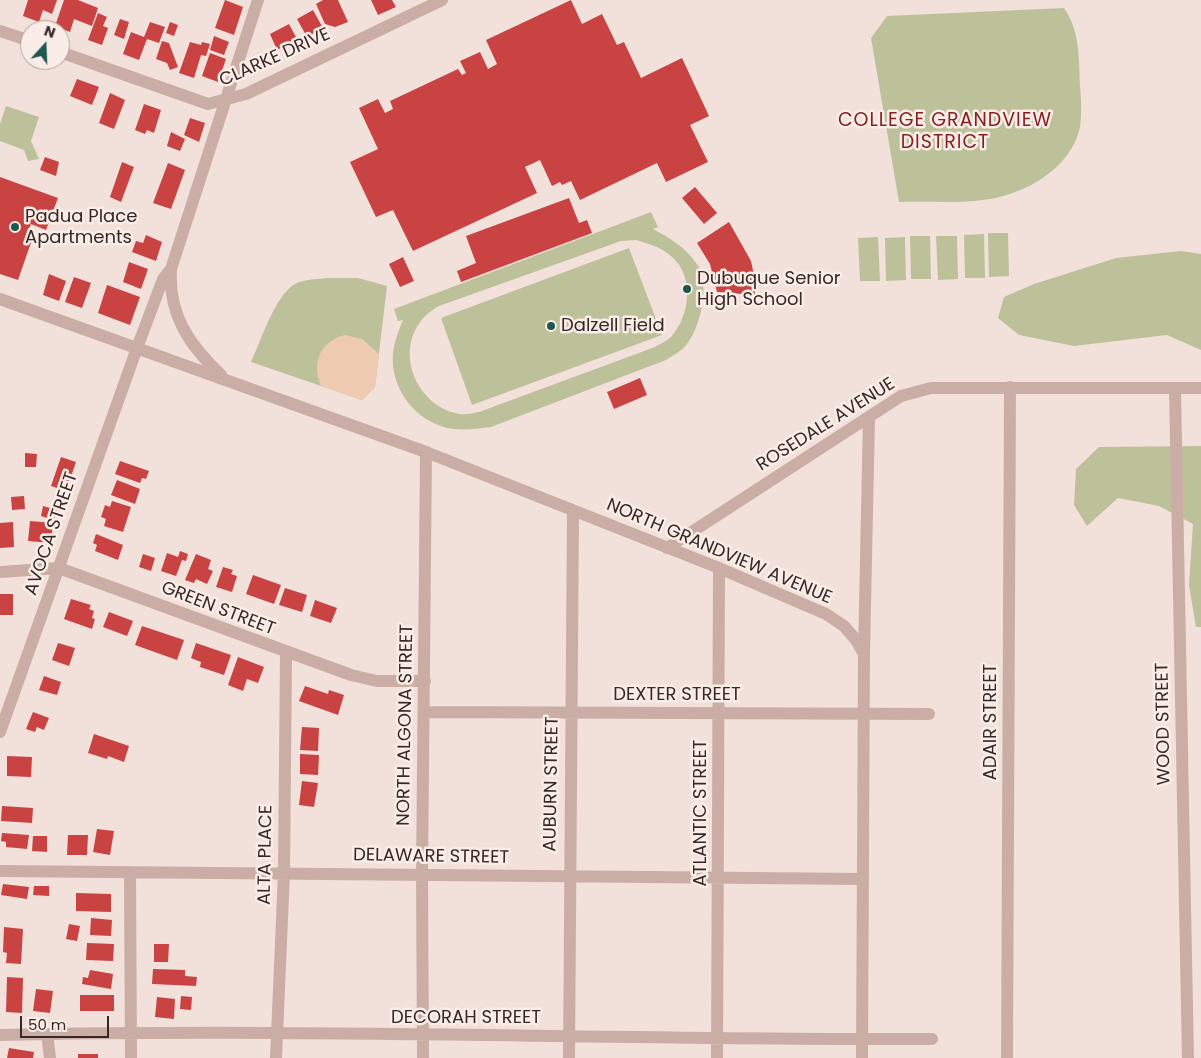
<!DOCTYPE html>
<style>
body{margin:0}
#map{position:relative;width:1201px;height:1058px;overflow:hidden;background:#f2e1da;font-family:Poppins,sans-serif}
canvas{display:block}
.north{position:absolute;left:20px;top:20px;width:50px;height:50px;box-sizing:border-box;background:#faece6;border:1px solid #ac9e9a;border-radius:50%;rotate:20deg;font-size:14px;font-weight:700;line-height:20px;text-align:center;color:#362827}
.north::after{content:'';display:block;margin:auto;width:18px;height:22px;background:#1c584e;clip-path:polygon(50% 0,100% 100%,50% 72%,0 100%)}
.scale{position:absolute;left:20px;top:1016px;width:89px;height:22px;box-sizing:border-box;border:2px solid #362827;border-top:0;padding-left:6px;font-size:15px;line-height:18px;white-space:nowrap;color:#362827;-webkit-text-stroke:4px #faece6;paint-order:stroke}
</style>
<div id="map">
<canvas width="1201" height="1058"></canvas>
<div class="north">N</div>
<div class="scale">50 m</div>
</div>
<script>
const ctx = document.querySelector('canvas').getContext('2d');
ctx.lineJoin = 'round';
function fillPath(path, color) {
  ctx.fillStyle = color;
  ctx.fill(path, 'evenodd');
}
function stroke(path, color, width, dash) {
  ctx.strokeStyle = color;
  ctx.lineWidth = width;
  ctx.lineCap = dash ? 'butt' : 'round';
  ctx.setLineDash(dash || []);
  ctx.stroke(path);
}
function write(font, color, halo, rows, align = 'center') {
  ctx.font = font + ' Poppins,sans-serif';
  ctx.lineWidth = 5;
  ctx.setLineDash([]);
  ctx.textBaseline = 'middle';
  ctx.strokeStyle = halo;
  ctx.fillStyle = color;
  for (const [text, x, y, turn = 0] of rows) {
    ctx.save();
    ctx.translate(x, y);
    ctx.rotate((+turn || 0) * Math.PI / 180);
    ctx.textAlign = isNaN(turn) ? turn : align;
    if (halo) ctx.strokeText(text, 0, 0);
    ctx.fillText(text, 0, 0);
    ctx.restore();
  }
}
const green = new Path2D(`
 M1064 8C1080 31 1079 58 1080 85 1081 98 1082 113 1080 127 1072 167 1027 193 990 199 961 204 928 201 899 202L871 38 887 16Z
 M6 106 39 117 31 141 39 159 28 161 24 150 0 141V124Z
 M651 212 658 227 653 229C670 238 685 247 696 263 711 282 701 326 687 344 682 351 672 356 666 360L491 427C474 429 457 432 441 426 411 416 390 385 393 353 394 342 399 330 403 320L398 321 394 309ZM636 240C649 244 661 247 671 256 695 276 690 316 671 337 667 341 660 344 655 347L479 412C473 413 466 415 460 414 419 408 394 355 421 321 425 315 432 310 439 306L621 241Z
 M988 233H1008L1009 276 989 277Z
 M984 234 985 278H965L964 235Z
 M910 236H930L931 279H911Z
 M936 236H957L958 279 938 280Z
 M878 237 880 281H860L858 238Z
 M905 237 906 280 886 281 885 238Z
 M629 248 662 335 472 405 441 318Z
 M1181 251 1201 254V350L1167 335 1074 346 1019 335 998 318 1004 297 1034 284 1116 258Z
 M329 278H358L387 286 375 387 362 400 251 362C261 341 275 295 295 284 305 279 317 279 329 278Z
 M1201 446V627H1196L1189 585 1193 524 1159 506 1118 498 1087 526 1074 505 1076 469 1099 447Z`);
const sand = new Path2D(`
 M345 335 362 339 379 354 375 387 362 400 321 386C311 363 320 341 345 335Z`);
const building = new Path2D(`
 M28 0H57L52 14 43 10 39 22 23 16Z
 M64 0H78L98 8 92 26 74 19 70 32 55 26Z
 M225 0 243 7 234 35 215 28Z
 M323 0H338L348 22 335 27 325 24 316 4Z
 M371 0H392L396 7 378 15Z
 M571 0 582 24 602 14 617 45 624 42 641 78 682 58 709 116 690 125 708 162 666 182 657 163 580 200 571 181 562 185 560 182 552 186 540 160 525 167 537 193 413 251 393 210 376 217 350 162 378 149 359 108 378 99 385 113 393 109 390 101 458 69 462 75 466 73 460 61 480 52 488 69 497 64 486 40Z
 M313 10 323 28 307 37 297 19Z
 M98 13 107 17 103 26 108 28 102 45 88 40Z
 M120 19 129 22 124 39 114 35Z
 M150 22 165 27 159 43 147 39 139 60 123 54 131 32 144 37Z
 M170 22 178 25 174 36 166 33Z
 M289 24 297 39 277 50 270 34Z
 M214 36 229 42 224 55 210 50Z
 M162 41 169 43 178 67 170 70 167 63 156 59Z
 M190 42 201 45 202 42 210 44 206 56 201 55 194 78 179 73Z
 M210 53 226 59 218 82 202 76Z
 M77 79 99 87 92 105 70 96Z
 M110 93 125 100 114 129 99 123Z
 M144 104 161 110 154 133 147 130 145 134 135 130Z
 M190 118 205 123 199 142 184 135Z
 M171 132 185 139 180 151 167 146Z
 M45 157 59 162 56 176 40 170Z
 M122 162 134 167 121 202 110 197Z
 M168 163 185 170 171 209 153 203Z
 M0 177 58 198 46 230 31 224 28 232 34 234 18 280 0 274Z
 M695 187 717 213 704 224 682 198Z
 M569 198 579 223 587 220 592 233 461 282 457 271 476 263 466 236Z
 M729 222 751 261 755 280V295L717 292 710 264 697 243Z
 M146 235 162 242 156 261 132 252 136 241 143 243Z
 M403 257 414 281 400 287 389 264Z
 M129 262 148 269 141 289 123 282Z
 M49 274 66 281 59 301 43 295Z
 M74 277 91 283 82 308 65 302Z
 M107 285 140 297 130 325 98 313Z
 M640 378 647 395 614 409 607 392Z
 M25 453 37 454 36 467H25Z
 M61 457 76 462 66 491 51 486Z
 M120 461 149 471 146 479 142 478 140 483 115 474Z
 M117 480 140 489 135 504 111 495Z
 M24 496 25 509 12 510 11 497Z
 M112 501 131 507 123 532 104 526 106 519 101 517 105 505 110 507Z
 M43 506 57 510 54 520 41 516Z
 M30 521 53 523 51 543 28 541Z
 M13 522 14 547 0 548V523Z
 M96 534 123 545 118 560 95 551 97 545 93 543Z
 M180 551 188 554 186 561 182 560 176 576 161 571 167 553 178 557Z
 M143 554 155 558 151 571 139 567Z
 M196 554 211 560 208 569 213 571 207 584 196 579 194 583 185 580Z
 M223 567 233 570 231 574 237 576 232 592 216 587Z
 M253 575 281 585 274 604 246 594Z
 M285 588 307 595 302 612 279 605Z
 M0 594H13V615H0Z
 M71 599 91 605 89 609 94 611 92 618 95 619 92 629 64 619Z
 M315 600 337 608 331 623 310 616Z
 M109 612 133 621 127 636 103 627Z
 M142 626 184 640 177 660 135 645Z
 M58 643 75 648 69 666 52 660Z
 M196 643 231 655 224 675 200 667 201 662 191 658Z
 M238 657 264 667 258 683 247 679 243 691 228 685Z
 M44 676 61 682 57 695 39 690Z
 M305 686 328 694 329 690 344 695 338 715 299 701Z
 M33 712 49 718 44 730 37 727 35 732 26 729Z
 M302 727 319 728 318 751 300 750Z
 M94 734 129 746 124 762 108 756 107 759 88 753Z
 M300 754 319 755 318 775 300 774Z
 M7 756 32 757 31 777 7 776Z
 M302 781 318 783 314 807 299 805Z
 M2 806 33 808 32 823 1 821Z
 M97 829 114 831 110 855 93 852Z
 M2 833 29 835 27 849 6 847V842L1 841Z
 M68 835H88L87 855H67Z
 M33 836H47V852L32 851Z
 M3 884 29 887 27 899 1 895Z
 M34 886H49V896L33 895Z
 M76 893 111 894V912L76 911Z
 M91 918 112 920 111 936 90 935Z
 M69 924 80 926 77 941 66 939Z
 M4 927 23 929 21 964 6 963 7 953 3 952Z
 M87 943 114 944 113 961 86 960Z
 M154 944H169L168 962H154Z
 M153 969 185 970V976L197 977 196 986 152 984Z
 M90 970 113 974 111 989 82 984 83 977 88 978Z
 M7 977 23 978 22 1013 6 1012Z
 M36 989 53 991 50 1013 33 1011Z
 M80 995H114V1011H80Z
 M181 996 192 997 191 1010 180 1009Z
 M157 997 175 999 174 1019 155 1017Z
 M9 1048 34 1052 33 1058H7Z
 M78 1054H98V1058H78Z`);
const minor = new Path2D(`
 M1175 389 1188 1058
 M667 548 901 396 931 388H1201
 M0 572 59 568 351 675 377 681H425
 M864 654 869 417
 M425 712 929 714
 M0 732 137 348
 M0 871 862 879
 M130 872 131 1058
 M47 1034 50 1058
 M0 1035C310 1028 621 1040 932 1039
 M276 1058 284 873 286 653
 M423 1058 422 875 426 452
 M569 1058 573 511
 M717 1058 719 568
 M1007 1058 1010 387`);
const tertiary = new Path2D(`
 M0 31 30 41
 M60 52 208 104 246 94 442 0
 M0 299 426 452 719 568 826 614 844 626 856 640 864 654 862 1058
 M137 348 163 279 171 269
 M221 375C189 345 168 314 171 269L258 0`);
const markers = [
 [15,227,5,"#1c584e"],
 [687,289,5,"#1c584e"],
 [551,326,5,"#1c584e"]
];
const streetNames = [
 ["CLARKE DRIVE",275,58,-24],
 ["ROSEDALE AVENUE",826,425,-32],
 ["AVOCA STREET",52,534,-71],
 ["NORTH GRANDVIEW AVENUE",719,552,23],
 ["GREEN STREET",218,609,21],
 ["DEXTER STREET",677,695],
 ["ADAIR STREET",991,722,-90],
 ["WOOD STREET",1164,724,-91],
 ["NORTH ALGONA STREET",406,725,-89],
 ["AUBURN STREET",552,784,-89],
 ["ATLANTIC STREET",701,813,-90],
 ["ALTA PLACE",266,855,-89],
 ["DELAWARE STREET",431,857,1],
 ["DECORAH STREET",466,1018]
];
const poiNames = [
 ["Padua Place",25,217],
 ["Apartments",25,238],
 ["Dubuque Senior",697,279],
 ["High School",697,300],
 ["Dalzell Field",561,326]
];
const neighbourhoodNames = [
 ["COLLEGE GRANDVIEW",945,121],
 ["DISTRICT",945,143]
];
fillPath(green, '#bdc19a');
fillPath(sand, '#eecab0');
fillPath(building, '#c84342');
stroke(minor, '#caaea6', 12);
stroke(tertiary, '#caaea6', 12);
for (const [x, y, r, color] of markers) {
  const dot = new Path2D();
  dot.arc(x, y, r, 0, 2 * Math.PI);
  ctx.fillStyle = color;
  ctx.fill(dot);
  stroke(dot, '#faece6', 2);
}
write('18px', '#362827', '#faece6', streetNames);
write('18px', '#362827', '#faece6', poiNames, 'left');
ctx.letterSpacing = '1px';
write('19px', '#861f1f', '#faece6', neighbourhoodNames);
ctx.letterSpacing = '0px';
</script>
